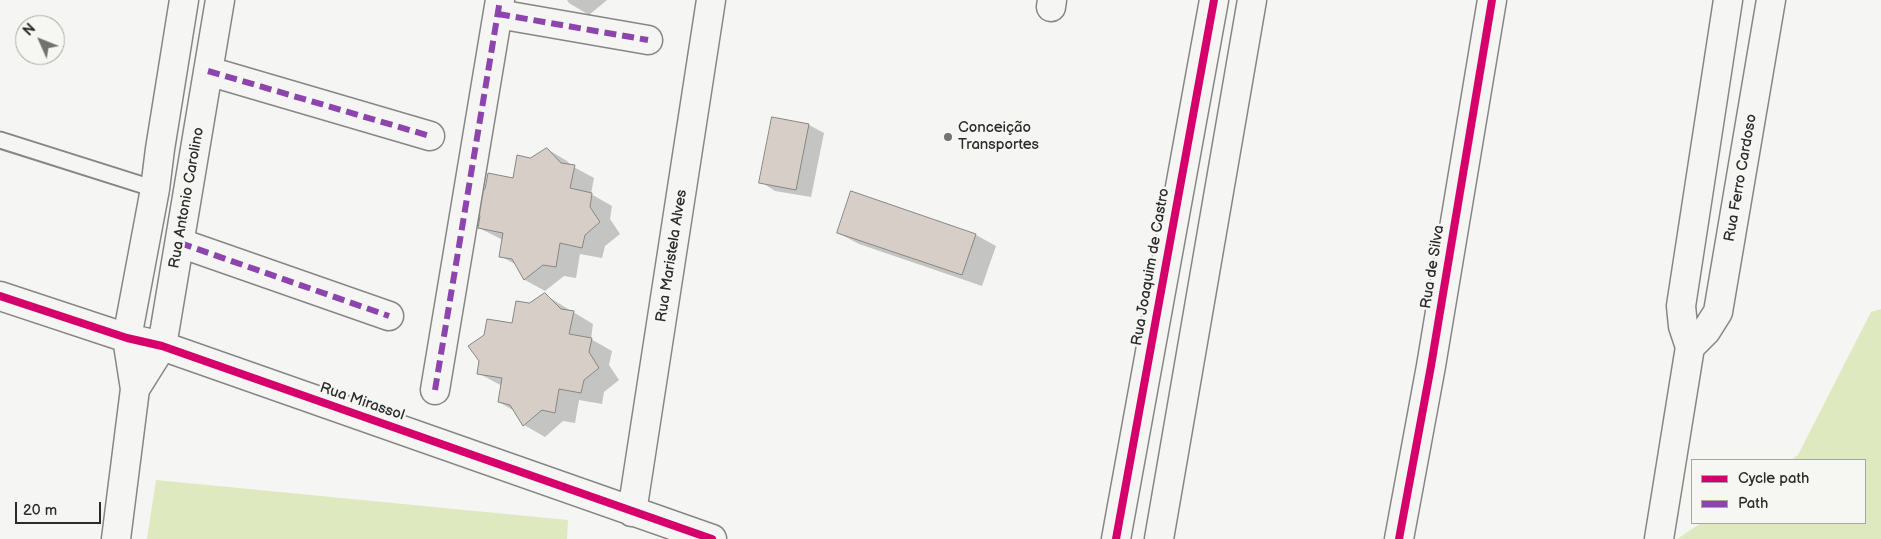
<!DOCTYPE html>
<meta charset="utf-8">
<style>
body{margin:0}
#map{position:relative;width:1881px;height:539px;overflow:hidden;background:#f5f5f3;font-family:"Balsamiq Sans",sans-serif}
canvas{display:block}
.legend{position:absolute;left:1691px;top:459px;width:175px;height:65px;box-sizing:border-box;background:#f6f6f2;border:1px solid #a5a5a2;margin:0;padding:6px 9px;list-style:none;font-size:15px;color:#2b2b2b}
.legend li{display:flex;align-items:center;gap:10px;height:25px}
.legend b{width:25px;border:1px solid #a5a5a2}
.north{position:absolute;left:15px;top:15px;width:50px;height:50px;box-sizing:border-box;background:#f6f6f2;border:1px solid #a5a5a2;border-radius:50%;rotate:314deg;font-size:14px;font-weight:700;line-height:20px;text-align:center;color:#2b2b2b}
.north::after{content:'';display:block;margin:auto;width:18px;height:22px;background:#727271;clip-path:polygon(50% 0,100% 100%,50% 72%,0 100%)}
.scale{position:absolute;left:15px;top:502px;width:86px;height:22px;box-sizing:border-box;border:2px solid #2b2b2b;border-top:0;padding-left:6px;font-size:15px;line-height:18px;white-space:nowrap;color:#2b2b2b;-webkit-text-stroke:4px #f6f6f2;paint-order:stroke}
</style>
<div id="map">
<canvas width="1881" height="539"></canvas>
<ul class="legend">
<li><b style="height:6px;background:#d6006c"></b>Cycle path</li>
<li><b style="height:6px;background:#8e44ad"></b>Path</li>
</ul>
<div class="north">N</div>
<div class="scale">20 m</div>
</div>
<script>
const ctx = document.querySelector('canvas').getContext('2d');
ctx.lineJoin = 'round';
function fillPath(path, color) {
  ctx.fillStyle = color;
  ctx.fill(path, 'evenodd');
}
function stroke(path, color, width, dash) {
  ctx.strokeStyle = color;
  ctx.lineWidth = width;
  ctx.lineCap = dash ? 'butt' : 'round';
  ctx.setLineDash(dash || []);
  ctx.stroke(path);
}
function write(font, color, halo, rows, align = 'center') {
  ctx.font = font + ' "Balsamiq Sans",sans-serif';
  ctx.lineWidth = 5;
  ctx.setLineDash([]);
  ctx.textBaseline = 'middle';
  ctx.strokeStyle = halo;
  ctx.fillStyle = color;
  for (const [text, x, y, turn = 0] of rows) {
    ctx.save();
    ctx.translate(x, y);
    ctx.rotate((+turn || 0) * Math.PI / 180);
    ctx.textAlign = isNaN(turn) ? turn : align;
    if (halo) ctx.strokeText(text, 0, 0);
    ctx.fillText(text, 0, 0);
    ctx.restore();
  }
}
const green = new Path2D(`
 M1881 309V539H1677L1701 523H1865V460H1791L1798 455 1871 312Z
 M156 480 568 520 567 539H147Z`);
const shadow = new Path2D(`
 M567 0H607L589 15 569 3Z
 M773 118 809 125 824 133 811 197 775 191 761 182Z
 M547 149 567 161 572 166 594 178 591 194 612 206 610 219 620 234 605 246 602 258 580 254 576 278 564 276 545 291 525 280 517 265 500 256 503 240 479 228 530 159Z
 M838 233 976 235 996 246 982 286 859 244Z
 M545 295 593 324 591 339 612 351 609 365 619 380 604 392 602 404 579 400 575 423 563 421 545 437 524 425 516 412 499 402 502 386 478 373 529 305Z`);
const building = new Path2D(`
 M772 117 809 124 796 190 759 183Z
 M547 148 561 163 575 165 570 188 592 193 590 207 600 222 585 235 582 248 560 243 556 267 543 265 524 280 512 259 499 257 503 233 478 228 480 216 470 201 485 189 488 173 513 178 517 155 530 158Z
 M851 191 976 234 962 275 837 233Z
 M545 293 561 309 574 311 569 334 592 338 589 352 599 368 584 380 581 393 559 389 555 413 542 410 523 426 510 405 498 402 502 378 477 374 479 361 468 346 484 335 487 319 512 323 516 301 529 303Z`);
const lane = new Path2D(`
 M0 140 155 189`);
const street = new Path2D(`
 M1051 7 1052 0
 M498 14 648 40
 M208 71 430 136
 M180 243 389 316
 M0 296 127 338 162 346 712 539
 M1690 347 1706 331 1718 312 1771 0
 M135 389 162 346 220 0
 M435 390 500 0
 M632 512 711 0
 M116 539 135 389 127 338 155 189 160 149 184 0
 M1116 539 1214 0
 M1159 539 1252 0
 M1399 539 1431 366 1492 0
 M1659 539 1690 347 1683 326 1681 306 1728 0`);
const quiet = new Path2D(`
 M498 14 648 40
 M208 71 430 136
 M180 243 389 316
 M435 390 500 0`);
const cycleway = new Path2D(`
 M0 296 127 338 162 346 712 539
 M1116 539 1214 0
 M1399 539 1431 366 1492 0`);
const markers = [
 [948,137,5,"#727271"]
];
const poiNames = [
 ["Conceição",958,128],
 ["Transportes",958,145]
];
const streetNames = [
 ["Rua Ferro Cardoso",1741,178,-80],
 ["Rua Antonio Carolino",187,198,-80],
 ["Rua Maristela Alves",672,256,-81],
 ["Rua Joaquim de Castro",1151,267,-80],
 ["Rua de Silva",1433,267,-81],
 ["Rua Mirassol",362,402,19]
];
fillPath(green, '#dee9bf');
fillPath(shadow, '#0003');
fillPath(building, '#d7cfc7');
stroke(building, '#868685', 1);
stroke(lane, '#868685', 19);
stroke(street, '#868685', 31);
stroke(lane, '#f5f5f3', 15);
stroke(street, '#f5f5f3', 28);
stroke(quiet, '#8e44ad', 6, [12, 6]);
stroke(cycleway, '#d6006c', 8);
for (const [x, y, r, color] of markers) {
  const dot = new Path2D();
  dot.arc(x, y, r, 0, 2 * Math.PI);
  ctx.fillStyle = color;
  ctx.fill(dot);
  stroke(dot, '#f6f6f2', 2);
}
write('15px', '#2b2b2b', '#f6f6f2', poiNames, 'left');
write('15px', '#2b2b2b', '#f6f6f2', streetNames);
</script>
